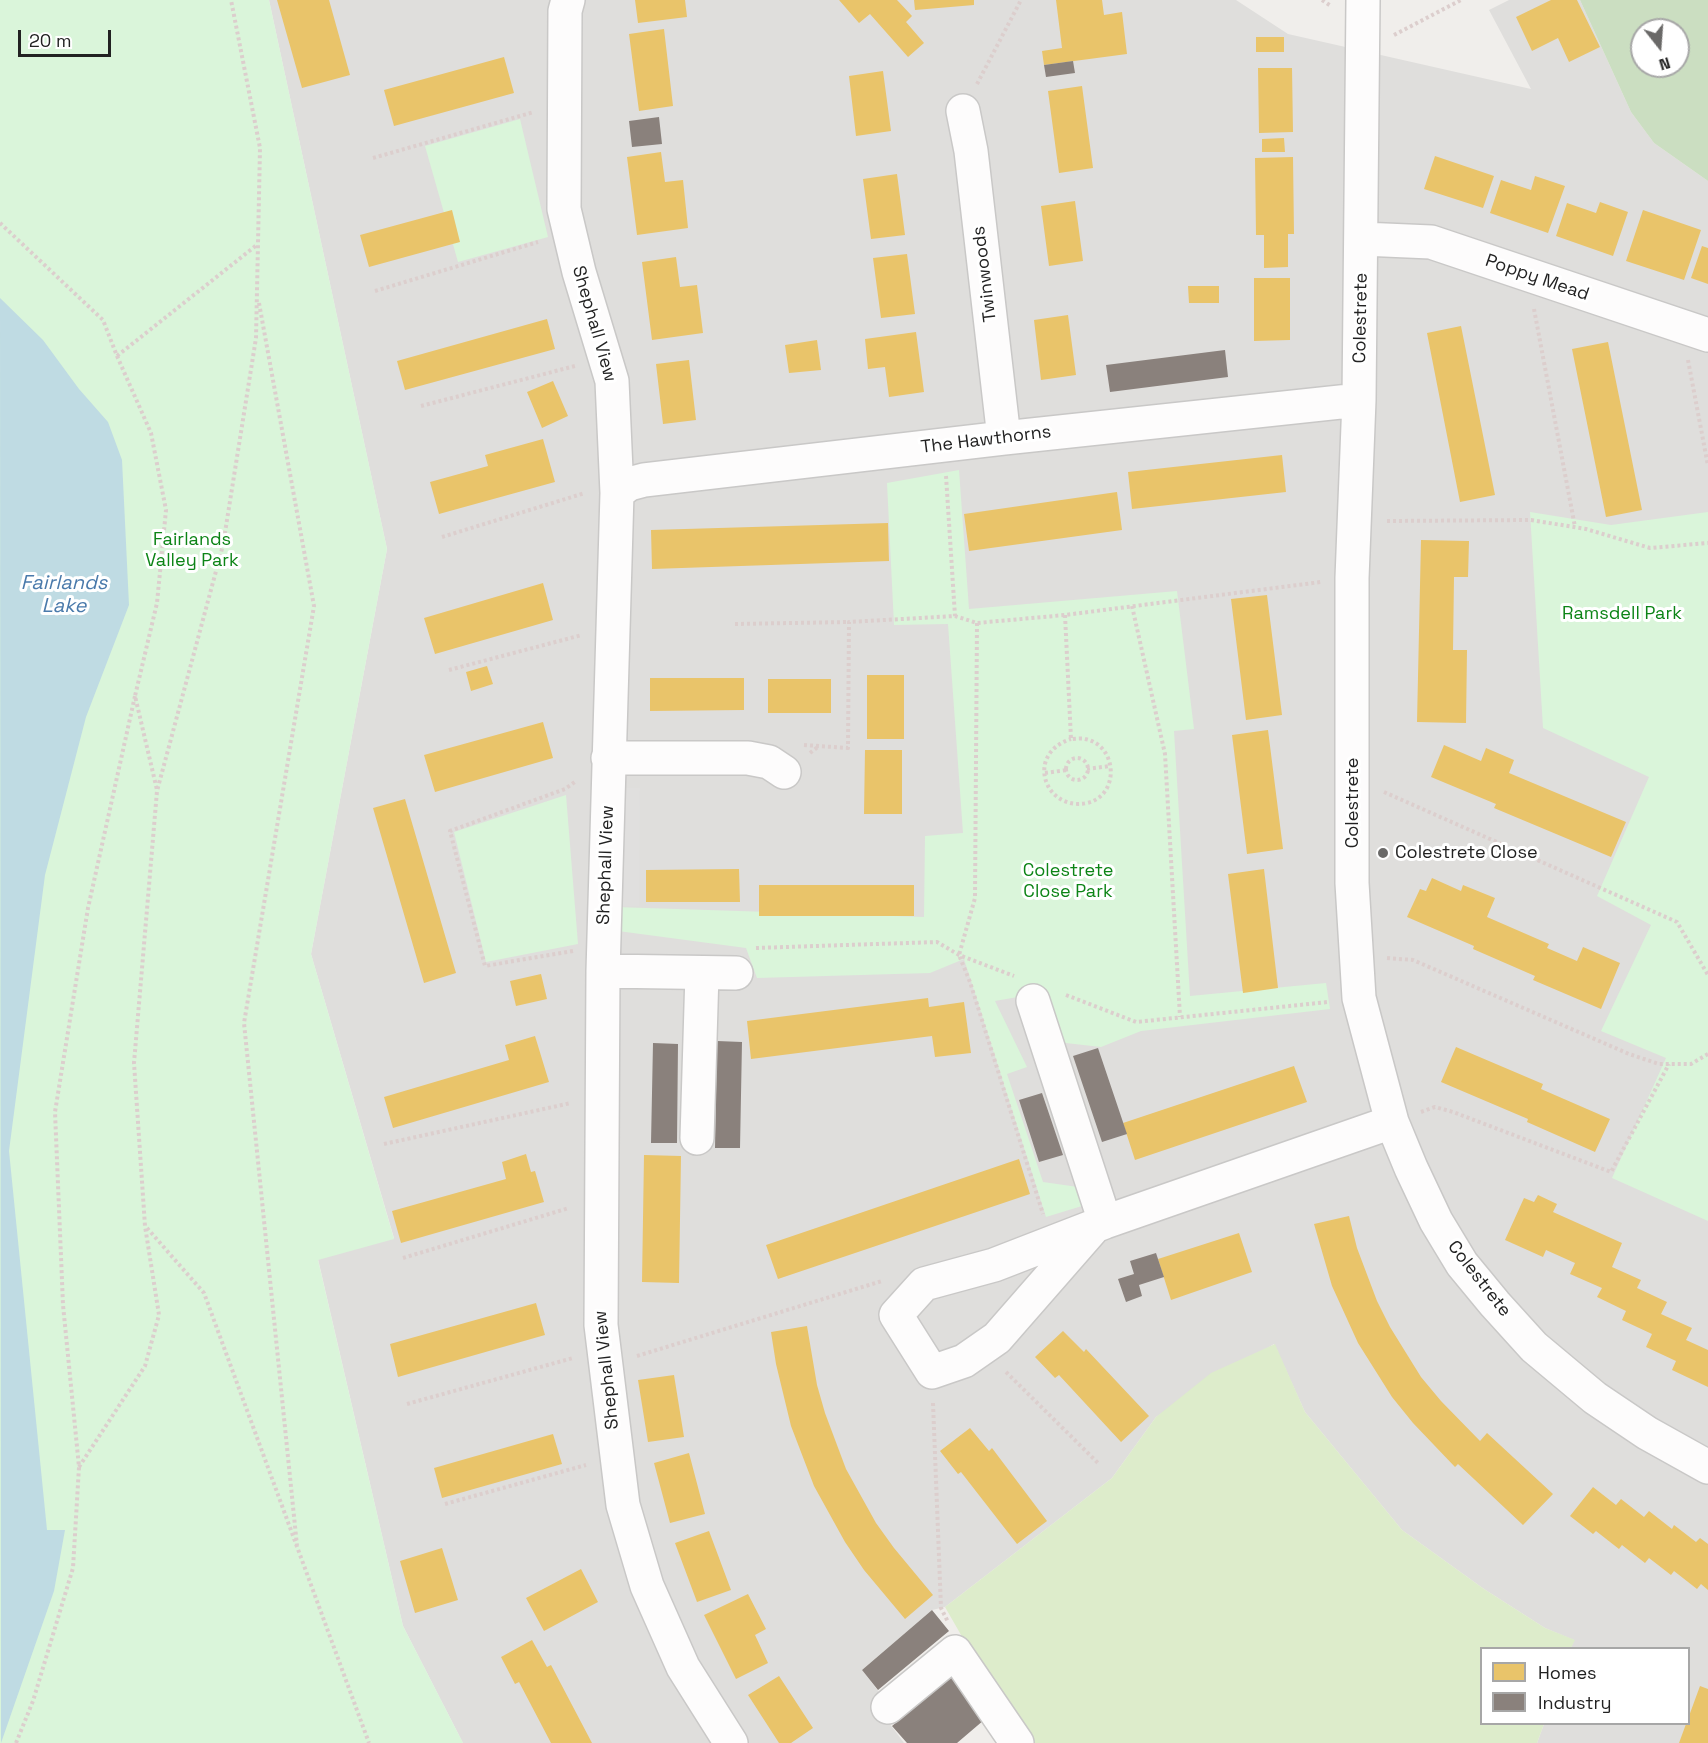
<!DOCTYPE html>
<style>
body{margin:0}
#map{position:relative;width:1708px;height:1743px;overflow:hidden;background:#f0eeeb;font-family:"Space Grotesk",sans-serif}
canvas{display:block}
.legend{position:absolute;left:1480px;top:1647px;width:210px;height:78px;box-sizing:border-box;background:#fff;border:2px solid #a7a7a7;margin:0;padding:8px 10px;list-style:none;font-size:18px;color:#222}
.legend li{display:flex;align-items:center;gap:12px;height:30px}
.legend b{width:30px;border:2px solid #a7a7a7}
.north{position:absolute;left:1630px;top:18px;width:60px;height:60px;box-sizing:border-box;background:#fff;border:2px solid #a7a7a7;border-radius:50%;rotate:163deg;font-size:16px;font-weight:700;line-height:24px;text-align:center;color:#222}
.north::after{content:'';display:block;margin:auto;width:21px;height:27px;background:#6a6968;clip-path:polygon(50% 0,100% 100%,50% 72%,0 100%)}
.scale{position:absolute;left:18px;top:30px;width:93px;height:27px;box-sizing:border-box;border:3px solid #222;border-top:0;padding-left:8px;font-size:18px;line-height:21px;white-space:nowrap;color:#222;-webkit-text-stroke:4px #fff;paint-order:stroke}
</style>
<div id="map">
<canvas width="1708" height="1743"></canvas>
<ul class="legend">
<li><b style="height:16px;background:#e9c46a"></b>Homes</li>
<li><b style="height:16px;background:#8a817c"></b>Industry</li>
</ul>
<div class="north">N</div>
<div class="scale">20 m</div>
</div>
<script>
const ctx = document.querySelector('canvas').getContext('2d');
ctx.lineJoin = 'round';
function fillPath(path, color) {
  ctx.fillStyle = color;
  ctx.fill(path, 'evenodd');
}
function stroke(path, color, width, dash) {
  ctx.strokeStyle = color;
  ctx.lineWidth = width;
  ctx.lineCap = dash ? 'butt' : 'round';
  ctx.setLineDash(dash || []);
  ctx.stroke(path);
}
function write(font, color, halo, rows, align = 'center') {
  ctx.font = font + ' "Space Grotesk",sans-serif';
  ctx.lineWidth = 6;
  ctx.setLineDash([]);
  ctx.textBaseline = 'middle';
  ctx.strokeStyle = halo;
  ctx.fillStyle = color;
  for (const [text, x, y, turn = 0] of rows) {
    ctx.save();
    ctx.translate(x, y);
    ctx.rotate((+turn || 0) * Math.PI / 180);
    ctx.textAlign = isNaN(turn) ? turn : align;
    if (halo) ctx.strokeText(text, 0, 0);
    ctx.fillText(text, 0, 0);
    ctx.restore();
  }
}
const residential = new Path2D(`
 M269 0H1236L1288 34 1531 89 1489 10 1509 0H1580L1631 112 1654 143 1708 181V1743H1537L1544 1724H1688V1648H1571L1574 1640 1545 1628 1484 1589 1402 1530 1305 1412 1274 1344 1156 1417 1112 1478 945 1607 932 1610 862 1670 882 1696 875 1704 904 1743H463L403 1626 318 1259 394 1238 311 954 387 549Z`);
const grass = new Path2D(`
 M1275 1344 1305 1412 1402 1530 1484 1589 1545 1628 1575 1640 1571 1648H1482V1724H1544L1537 1743H1023L945 1607 1112 1478 1156 1417 1211 1373Z`);
const forest = new Path2D(`
 M1580 0H1708V181L1654 143 1631 112ZM1642 30H1678V66H1642Z`);
const park = new Path2D(`
 M0 0H269L387 549 311 954 394 1239 318 1260 403 1626 463 1743H0Z
 M520 119 548 237 458 262 425 146Z
 M959 470 969 609 1177 591 1194 729 1174 731 1190 996 1326 983 1330 1009 1141 1031 1101 1047 1057 1042 1040 993 995 1001 1027 1067 1007 1074 1043 1182 1078 1187 1082 1206 1046 1217 964 959 930 973 757 978 746 948 618 931 615 907 924 917 925 836 963 833 948 624 894 625 887 483Z
 M1530 512 1611 525 1708 512V1221L1612 1178 1666 1058 1601 1031 1651 925 1597 896 1649 777 1543 728Z
 M566 795 578 944 486 962 454 832Z`);
const parking = new Path2D(`
 M617 788H640L639 906H616Z`);
const water = new Path2D(`
 M0 298 43 340 79 389 108 422 122 460 129 605 86 717 45 875 9 1151 47 1530H65L54 1591 1 1743Z`);
const homes = new Path2D(`
 M277 0H329L350 75 302 88Z
 M635 0H685L687 17 638 23Z
 M839 0H897L912 16 906 22 924 43 908 57 870 14 859 23Z
 M914 0H974V5L915 10Z
 M1056 0H1102L1104 15 1122 12 1127 54 1044 65 1042 51 1062 48Z
 M1551 0H1577L1600 47 1569 62 1558 38 1532 51 1516 17Z
 M664 29 673 106 639 111 629 34Z
 M1256 37H1284V52H1256Z
 M504 57 514 93 394 126 384 90Z
 M1258 68H1292L1293 132 1259 133Z
 M883 71 891 131 856 136 849 76Z
 M1082 86 1093 168 1059 173 1048 91Z
 M1284 138 1285 152H1262V139Z
 M661 152 665 182 683 180 688 228 637 235 627 157Z
 M1435 156 1494 176 1483 208 1424 189Z
 M1293 157 1294 234H1288V267L1264 268V235H1256L1255 158Z
 M897 174 905 235 871 239 863 179Z
 M1535 176 1565 186 1548 233 1490 213 1501 180 1531 190Z
 M1075 201 1083 261 1049 266 1041 206Z
 M1600 202 1628 212 1613 256 1556 236 1567 203 1596 213Z
 M452 210 460 242 369 267 360 235Z
 M1643 210 1701 230 1684 280 1626 261Z
 M1702 246 1708 248V284L1691 278Z
 M907 254 915 314 881 318 873 258Z
 M676 257 680 287 697 285 703 333 652 340 642 262Z
 M1254 278H1290V340L1254 341Z
 M1188 286H1219V303H1189Z
 M1068 315 1076 375 1041 380 1034 320Z
 M547 319 555 349 405 390 397 361Z
 M1461 326 1495 495 1460 502 1427 333Z
 M916 332 924 392 889 397 885 367 868 369 865 339Z
 M817 340 821 370 789 373 785 345Z
 M1608 342 1642 510 1606 517 1572 349Z
 M689 360 696 420 663 424 656 364Z
 M553 381 568 416 542 428 527 392Z
 M543 439 555 482 439 514 430 482 488 466 485 455Z
 M1282 455 1286 492 1132 509 1128 472Z
 M1117 492 1122 530 969 551 964 514Z
 M888 523 889 561 652 569 651 530Z
 M1421 540 1469 541 1468 577H1454L1453 650H1467L1466 723 1417 722Z
 M543 583 553 620 435 654 424 618Z
 M1267 595 1282 715 1246 720 1231 599Z
 M487 666 493 684 471 691 466 672Z
 M867 675H904V739H867Z
 M650 678H744V710L650 711Z
 M768 679H831V713H768Z
 M543 722 553 758 435 792 424 755Z
 M1268 730 1283 849 1247 854 1232 735Z
 M1444 745 1481 761 1486 748 1514 760 1509 773 1626 822 1611 857 1494 808 1496 804 1431 777Z
 M865 750H902V814H864Z
 M405 799 456 973 424 983 373 808Z
 M739 869 740 902H646V870Z
 M1264 869 1278 988 1243 993 1228 874Z
 M1432 878 1461 891 1463 885 1495 898 1487 917 1549 944 1547 948 1577 961 1583 947 1620 963 1601 1009 1533 980 1535 976 1473 949 1474 946 1407 917 1420 889 1426 891Z
 M759 885H914V916H759Z
 M541 974 547 999 516 1006 510 981Z
 M928 998 929 1007 964 1002 971 1053 935 1057 932 1036 751 1059 747 1021Z
 M535 1036 549 1082 393 1128 384 1097 509 1060 505 1045Z
 M1456 1047 1543 1084 1541 1089 1610 1119 1595 1152 1527 1122 1528 1119 1441 1082Z
 M1294 1066 1307 1102 1135 1160 1123 1123Z
 M526 1154 531 1172 535 1171 544 1202 401 1243 392 1211 506 1179 502 1162Z
 M644 1155 681 1156 679 1283 642 1282Z
 M1019 1159 1030 1194 778 1279 766 1245Z
 M1538 1195 1557 1204 1553 1212 1622 1243 1612 1267 1641 1280 1637 1288 1667 1302 1661 1314 1692 1328 1686 1340 1708 1350V1387L1672 1370 1676 1361 1646 1347 1652 1334 1622 1320 1626 1311 1597 1297 1602 1288 1570 1274 1575 1263 1546 1250 1543 1257 1505 1240 1524 1198 1534 1202Z
 M1349 1216 1357 1248 1377 1301 1390 1327 1421 1377 1441 1401 1480 1441 1487 1433 1553 1494 1523 1525 1458 1464 1455 1467 1413 1423 1392 1397 1358 1343 1332 1286 1314 1224Z
 M1239 1233 1252 1272 1171 1300 1158 1259Z
 M536 1303 545 1335 398 1377 390 1344Z
 M807 1326 817 1385 825 1413 846 1469 876 1523 894 1548 933 1595 905 1619 864 1570 845 1542 814 1486 791 1426 776 1364 771 1332Z
 M1063 1331 1084 1352 1086 1349 1149 1416 1121 1442 1059 1375 1055 1378 1035 1357Z
 M674 1375 684 1437 648 1442 638 1380Z
 M970 1428 989 1451 992 1448 1047 1521 1017 1544 961 1472 958 1474 940 1451Z
 M553 1434 562 1464 442 1498 434 1468Z
 M689 1453 705 1514 670 1523 654 1463Z
 M1593 1487 1616 1505 1621 1499 1644 1517 1649 1511 1672 1529 1674 1525 1696 1542 1700 1538 1708 1544V1590L1701 1584 1697 1589 1674 1571 1671 1575 1649 1558 1645 1563 1622 1545 1619 1549 1596 1531 1593 1534 1570 1516Z
 M709 1531 731 1590 697 1602 675 1543Z
 M442 1548 458 1600 415 1613 400 1561Z
 M581 1569 598 1602 544 1631 526 1598Z
 M748 1594 766 1629 755 1635 768 1663 736 1679 704 1615Z
 M532 1640 547 1667 551 1665 592 1743H551L519 1682 515 1684 501 1657Z
 M779 1676 813 1728 791 1743H779L748 1695Z
 M1700 1686 1708 1689V1743H1679L1686 1724H1689V1716Z`);
const industry = new Path2D(`
 M1073 61 1075 73 1046 77 1044 65Z
 M659 117 662 144 632 147 629 121Z
 M1225 350 1228 377 1110 392 1106 365Z
 M717 1041 742 1042 740 1148H715Z
 M653 1043 678 1044 677 1143H651Z
 M1098 1048 1127 1134 1102 1142 1073 1056Z
 M1042 1093 1063 1155 1039 1162 1019 1100Z
 M1156 1253 1164 1277 1139 1285 1142 1296 1126 1302 1118 1279 1134 1274 1130 1261Z
 M932 1610 949 1631 878 1690 862 1670Z
 M955 1673 974 1695 968 1700 984 1720 957 1743H907L892 1726Z`);
const path = new Path2D(`
 M1322 0 1331 6
 M1394 35 1461 0
 M977 84 1021 0
 M373 158 534 112
 M0 223 103 320 117 356 151 433 166 510 157 603 135 696 157 790
 M375 291 538 242
 M259 303 314 606 244 1023 297 1546
 M1534 309 1575 527
 M117 356 258 244
 M1688 360 1708 466
 M421 406 575 366
 M946 476 955 616
 M1387 521 1531 520 1586 529 1650 548 1708 543
 M442 537 585 493
 M1132 606 1165 754 1180 1017
 M1065 615 1071 739C1076 739 1081 738 1085 739 1118 745 1120 796 1087 803 1045 812 1024 754 1071 739
 M977 623 975 898 959 955 970 982 1043 1214
 M735 624 849 622
 M449 670 582 635
 M804 745 848 748 849 622 955 616 977 623 1065 615 1321 582
 M810 753 819 746
 M1066 769a11 11 0 1 1 22 0a11 11 0 1 1-22 0Z
 M1087 769 1110 766
 M1045 773 1067 770
 M1384 792 1677 922 1708 975
 M756 948 937 942 959 955 1014 976
 M573 951 485 966 450 831 565 789 576 781
 M1387 958 1413 960 1629 1054 1659 1064H1691L1708 1054
 M1066 995 1136 1022 1328 1002
 M1421 1112 1435 1107 1453 1112 1611 1172 1669 1064
 M384 1144 571 1103
 M147 1228 204 1293 369 1743
 M403 1258 569 1208
 M637 1356 882 1281
 M1006 1372 1099 1464
 M933 1403 941 1608 948 1622
 M407 1404 573 1358
 M79 1467 145 1366 159 1315 145 1226 134 1063 157 791 223 545 256 338 260 148 231 0
 M445 1504 586 1465
 M16 1743 33 1701 73 1568 79 1467 63 1305 55 1112 88 908 135 696`);
const minor = new Path2D(`
 M568 0 565 11 564 209 579 272 612 381 617 493 603 971 601 1325 623 1505 647 1586 683 1667 731 1743
 M1363 0 1359 400 1352 578V883L1359 998 1392 1122 1411 1168 1436 1221 1462 1264 1495 1304 1534 1347 1595 1398 1647 1433 1708 1467
 M963 111 971 151 1004 438
 M1362 239 1431 242 1708 335
 M617 493 629 484 644 480 1004 438 1359 400
 M608 758H748L769 762 784 772
 M603 971 736 973
 M1033 1001 1105 1222
 M697 1138 702 973
 M1094 1227 997 1338 964 1361 932 1372 896 1315 924 1284 994 1265 1105 1222 1392 1122
 M888 1707 955 1652 1017 1743`);
const markers = [
 [1383,853,6,"#6a6968"]
];
const streetNames = [
 ["Twinwoods",985,274,-97],
 ["Poppy Mead",1537,278,19],
 ["Colestrete",1361,318,-89],
 ["Shephall View",594,324,74],
 ["The Hawthorns",986,440,-7],
 ["Colestrete",1353,803,-90],
 ["Shephall View",606,865,-88],
 ["Colestrete",1479,1279,52],
 ["Shephall View",607,1370,-96]
];
const parkNames = [
 ["Fairlands",192,540],
 ["Valley Park",192,561],
 ["Ramsdell Park",1622,614],
 ["Colestrete",1068,871],
 ["Close Park",1068,892]
];
const poiNames = [
 ["Colestrete Close",1395,853]
];
const waterNames = [
 ["Fairlands",64,584],
 ["Lake",64,607]
];
fillPath(residential, '#dfdedc');
fillPath(grass, '#ddeccb');
fillPath(forest, '#cbdec1');
fillPath(park, '#daf5da');
fillPath(parking, '#e0dfde');
fillPath(water, '#bfdbe3');
fillPath(homes, '#e9c46a');
fillPath(industry, '#8a817c');
stroke(minor, '#c9c8c7', 36);
stroke(path, '#dccecd', 4, [3, 3]);
stroke(minor, '#fdfcfc', 33);
for (const [x, y, r, color] of markers) {
  const dot = new Path2D();
  dot.arc(x, y, r, 0, 2 * Math.PI);
  ctx.fillStyle = color;
  ctx.fill(dot);
  stroke(dot, '#fff', 2);
}
write('18px', '#222', '#fff', streetNames);
write('18px', '#0c8416', '#fff', parkNames);
write('18px', '#222', '#fff', poiNames, 'left');
write('italic 20px', '#4a7aab', '#fff', waterNames);
</script>
